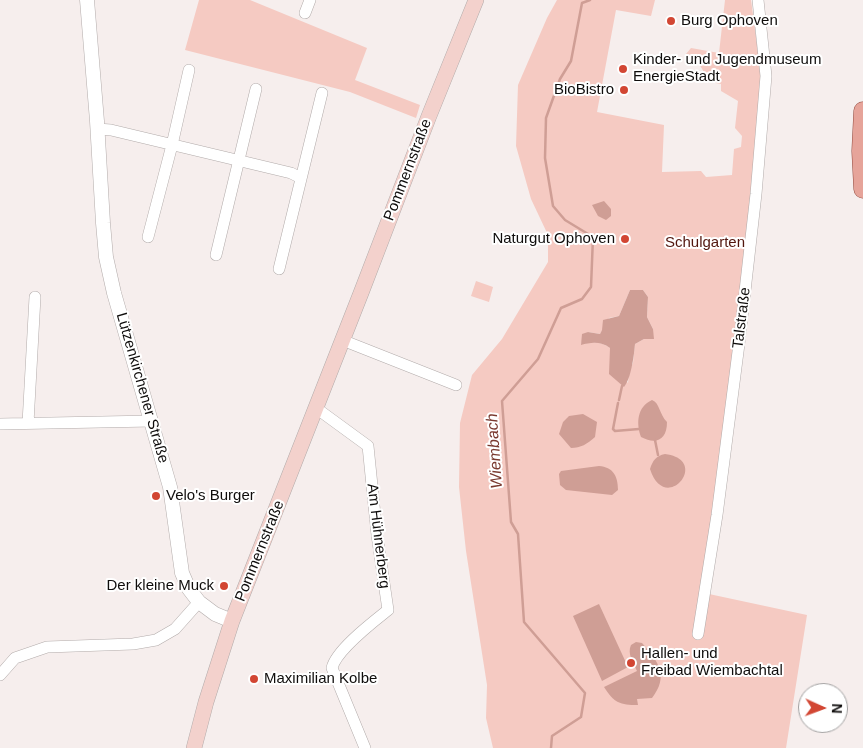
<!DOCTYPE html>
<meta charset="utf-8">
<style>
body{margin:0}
#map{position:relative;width:863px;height:748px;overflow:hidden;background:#f6eeed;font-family:Arial,sans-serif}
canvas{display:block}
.north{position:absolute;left:798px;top:683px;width:50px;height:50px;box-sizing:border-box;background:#fff;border:1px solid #9f9e9e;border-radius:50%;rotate:92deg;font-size:14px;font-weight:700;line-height:20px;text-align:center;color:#0f0d0c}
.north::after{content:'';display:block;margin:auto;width:18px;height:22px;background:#d24633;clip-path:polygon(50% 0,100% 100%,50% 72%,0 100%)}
</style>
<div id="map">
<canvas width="863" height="748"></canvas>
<div class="north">N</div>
</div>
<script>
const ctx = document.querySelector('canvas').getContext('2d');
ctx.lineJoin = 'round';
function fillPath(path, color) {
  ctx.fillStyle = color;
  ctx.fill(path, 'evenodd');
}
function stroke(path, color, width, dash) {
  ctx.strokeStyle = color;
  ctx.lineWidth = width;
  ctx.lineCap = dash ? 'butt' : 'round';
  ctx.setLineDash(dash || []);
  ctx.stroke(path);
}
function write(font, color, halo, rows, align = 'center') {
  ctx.font = font + ' Arial,sans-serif';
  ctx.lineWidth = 4;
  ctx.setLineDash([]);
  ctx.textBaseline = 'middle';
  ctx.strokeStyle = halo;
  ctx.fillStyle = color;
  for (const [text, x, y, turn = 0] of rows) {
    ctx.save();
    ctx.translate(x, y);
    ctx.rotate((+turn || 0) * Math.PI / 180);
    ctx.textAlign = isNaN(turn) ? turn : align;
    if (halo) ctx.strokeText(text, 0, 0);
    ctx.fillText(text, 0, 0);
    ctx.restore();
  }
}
const green = new Path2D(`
 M199 0H250L367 48 355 80 420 105 416 118 350 92 185 50Z
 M557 0H655L651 16 616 10 597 112 664 125 662 172 701 171 706 177 732 175 734 149 741 147 742 136 735 128 738 101 721 91V84L710 82 696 59 686 54 691 48 719 53 725 0H751L761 74 752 195 709 594 807 615 786 748H493L486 718 487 685 466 551 459 487 460 423 472 375 502 339 548 262V235L531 199 516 146 518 85 547 18ZM630 290H643L648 297 647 317 653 329V339H644L635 344 633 363 629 371 628 383 610 359V348C601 341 592 342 581 344L588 332 600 334 609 318 619 316Z
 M476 281 493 287 489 302 471 296Z`);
const water = new Path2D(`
 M604 201 611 209V216L606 220 598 216 592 205Z
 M630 290H643L648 297 647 317 653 329 654 339H644L635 344C634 356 631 379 624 387L609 374 610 348C601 341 591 342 581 345L582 334 588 332 600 334 602 330 603 320 619 316Z
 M652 400C660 403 659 414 667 422 667 440 656 445 641 437 636 423 637 407 652 400Z
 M583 414 597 422 595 437C587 444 581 448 571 448L559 434 563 422 569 416Z
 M665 454C712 460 665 516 650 469 653 460 656 456 665 454Z
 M599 466C613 467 618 476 618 490L612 495 566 490 560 485 559 474 561 471Z
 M599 604 628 667 602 681 573 616Z
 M636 642 642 643C659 662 669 676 652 698L637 699 638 705C620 705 614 703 604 687L637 671C633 662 627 654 631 645Z`);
const stream = new Path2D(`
 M619 400 622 386
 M618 403 613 429 615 431 639 429
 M655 440 658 455
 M551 748 552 736 581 717 585 693 524 622 518 534 511 522 502 401 538 359 561 308 582 299 591 287 593 237 565 220 553 206 545 158 546 118 560 79 571 61 582 3 590 0`);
const minor = new Path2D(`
 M305 13 310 0
 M97 129 111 130 291 173 301 178
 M148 237 172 145 189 70
 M216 255 256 89
 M279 269 322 93
 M342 340 456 385
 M316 408 368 446 377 535 388 610C373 622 336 650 332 668L365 748
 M28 423 35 297
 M0 424 152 421
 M698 634 717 515 739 344 756 194 766 76 758 0
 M0 675 15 658 47 647 133 644 156 640 175 629 199 602`);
const tertiary = new Path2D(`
 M87 0 97 121 103 223 106 257 114 293 170 487 182 573 189 589 199 602 215 614 232 621`);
const secondary = new Path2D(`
 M194 748 206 702 232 621 361 293 429 116 476 0`);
const primary = new Path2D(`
 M863 111 861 151 863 189`);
const markers = [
 [671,21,5,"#d24633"],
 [623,69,5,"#d24633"],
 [624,90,5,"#d24633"],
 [625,239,5,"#d24633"],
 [156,496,5,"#d24633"],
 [224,586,5,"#d24633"],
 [631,663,5,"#d24633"],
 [254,679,5,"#d24633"]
];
const poiNames = [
 ["Burg Ophoven",681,21],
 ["Kinder- und Jugendmuseum",633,60],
 ["EnergieStadt",633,77],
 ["BioBistro",614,90,"right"],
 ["Naturgut Ophoven",615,239,"right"],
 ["Velo's Burger",166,496],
 ["Der kleine Muck",214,586,"right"],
 ["Hallen- und",641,654],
 ["Freibad Wiembachtal",641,671],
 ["Maximilian Kolbe",264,679]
];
const streetNames = [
 ["Pommernstraße",408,170,-69],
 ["Talstraße",742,318,-83],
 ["Lützenkirchener Straße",142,388,74],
 ["Am Hühnerberg",378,536,83],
 ["Pommernstraße",260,551,-68]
];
const parkNames = [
 ["Schulgarten",705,243]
];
const waterNames = [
 ["Wiembach",495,451,-94]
];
fillPath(green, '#f5cac2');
fillPath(water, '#cf9e95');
stroke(stream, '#cf9e95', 2.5);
stroke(minor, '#b2abaa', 12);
stroke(tertiary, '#b2abaa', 15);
stroke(secondary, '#b2abaa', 16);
stroke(primary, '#90483c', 19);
stroke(minor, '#fff', 11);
stroke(tertiary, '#fff', 14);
stroke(secondary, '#f3d1cc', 15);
stroke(primary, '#e6a49a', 18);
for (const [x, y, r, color] of markers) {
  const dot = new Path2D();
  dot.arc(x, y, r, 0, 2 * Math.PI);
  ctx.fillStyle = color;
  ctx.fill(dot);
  stroke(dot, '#fff', 2);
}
write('15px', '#0f0d0c', '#fff', poiNames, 'left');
write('15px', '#0f0d0c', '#fff', streetNames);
write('15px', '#52160e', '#fff', parkNames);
write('italic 16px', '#7a3a30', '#fff', waterNames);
</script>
